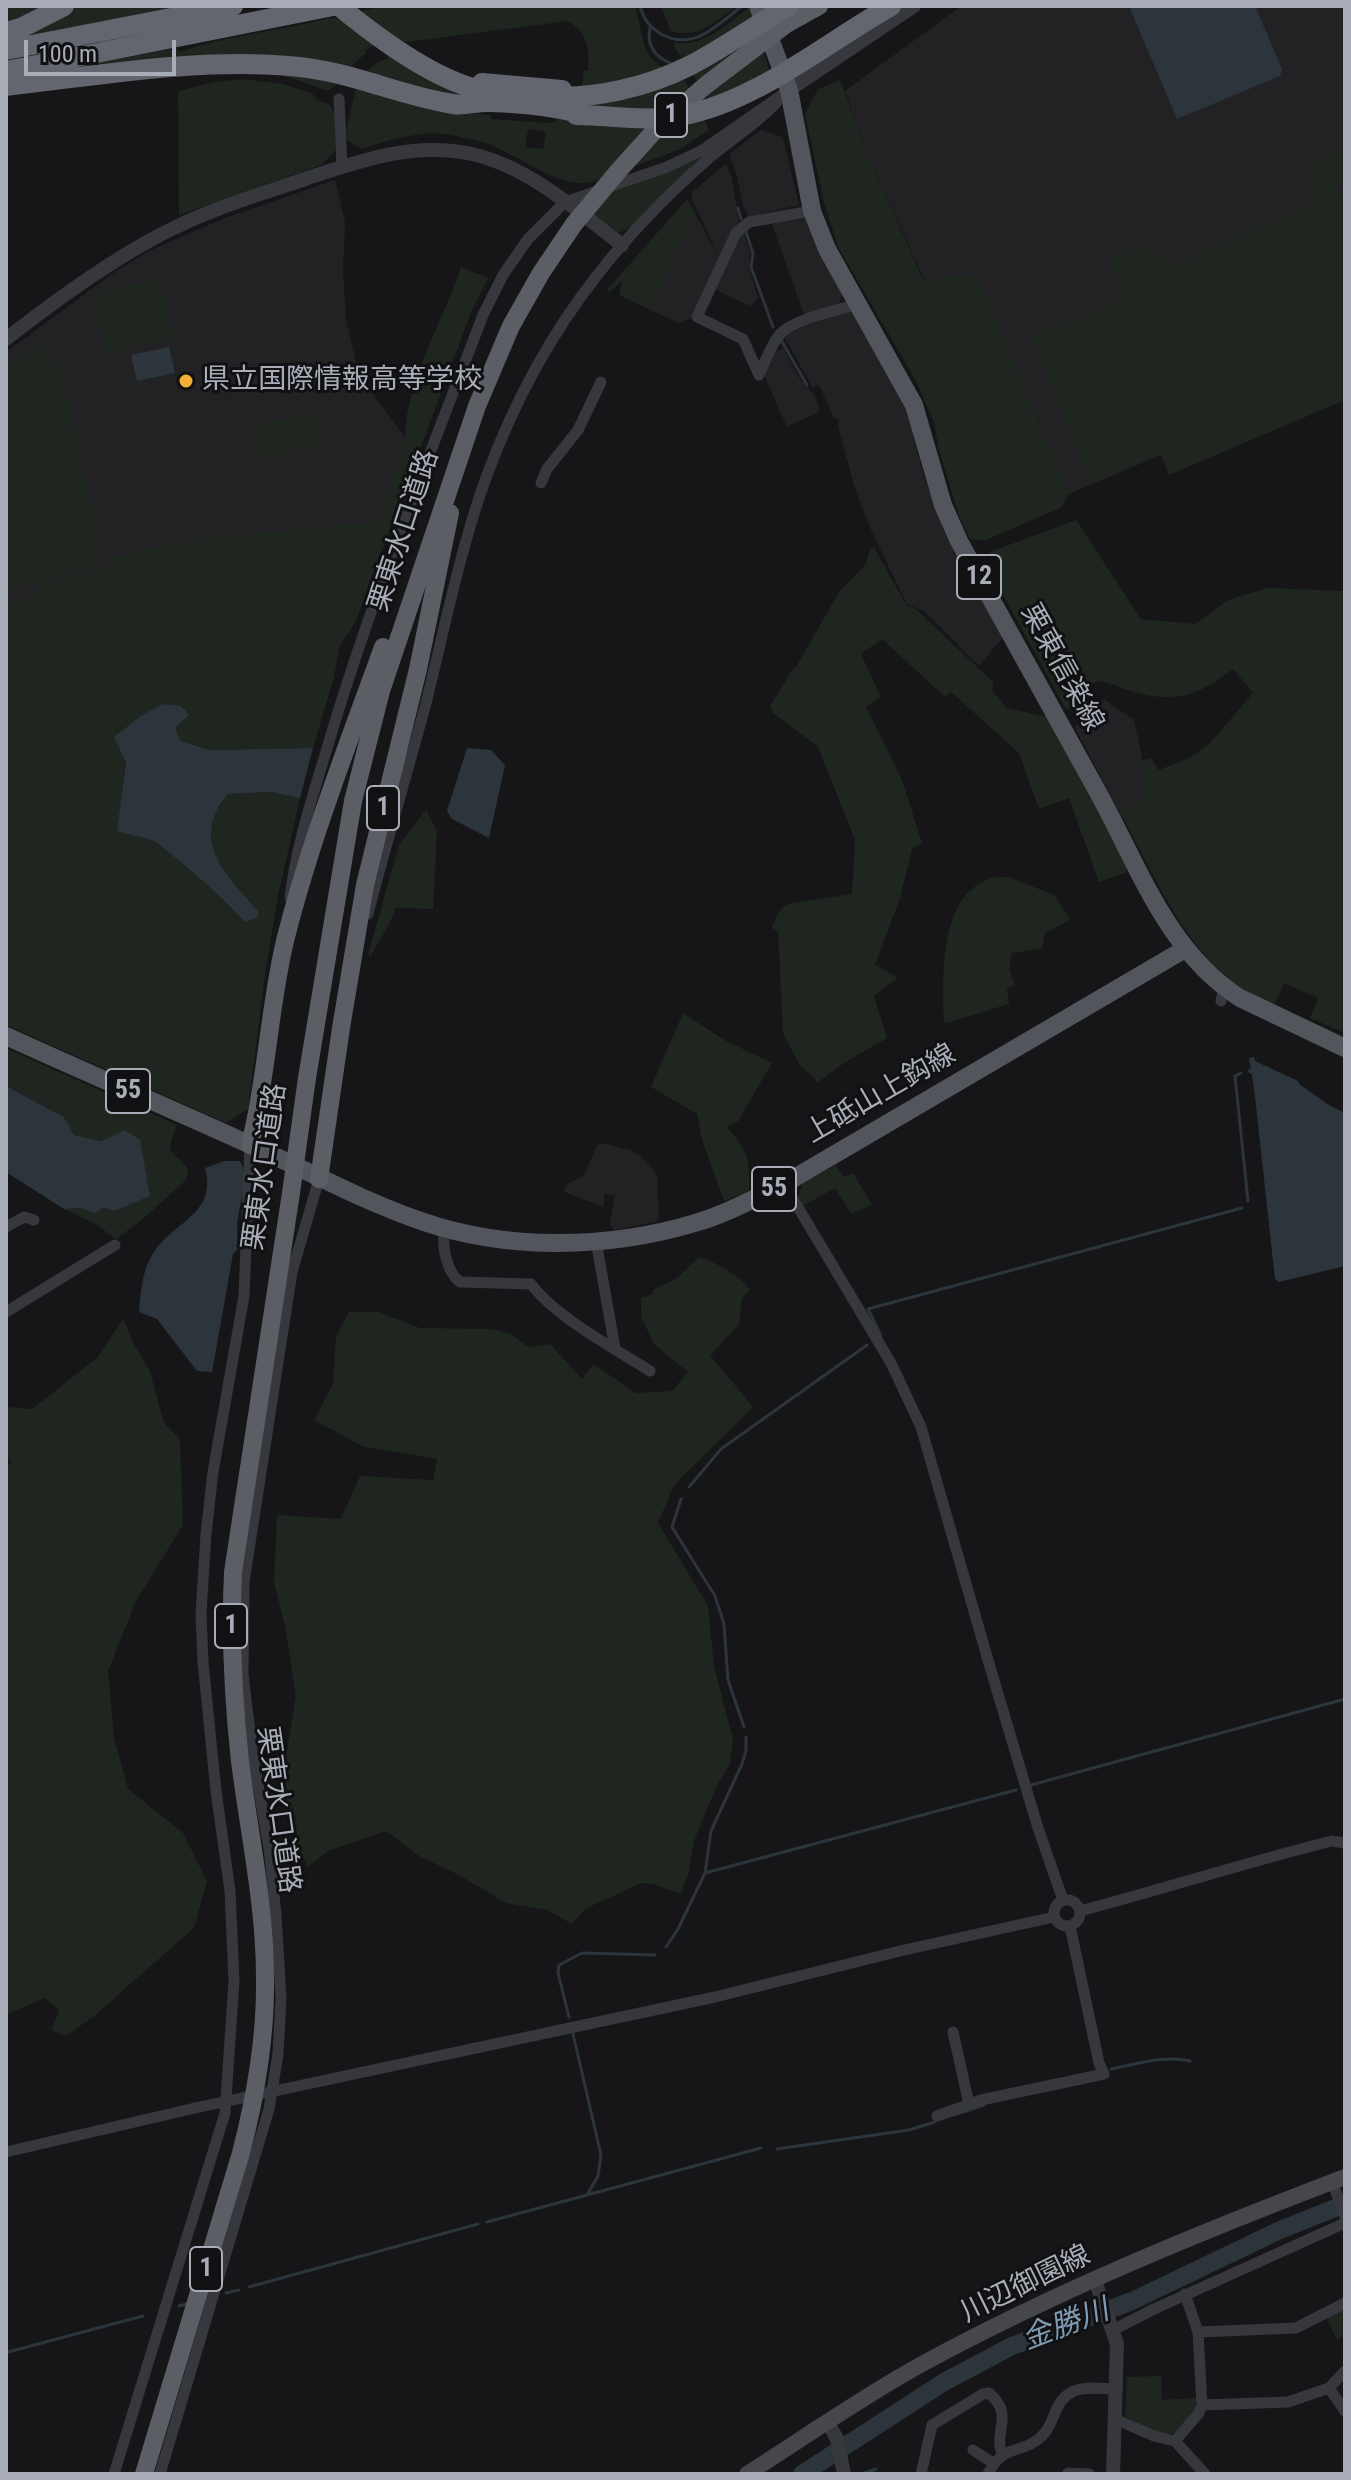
<!DOCTYPE html>
<meta charset="utf-8">
<style>
body{margin:0}
#map{position:relative;width:1351px;height:2480px;overflow:hidden;background:#161618;font-family:"Roboto Condensed",sans-serif}
canvas{display:block}
.frame{position:absolute;inset:0;border:8px solid #a8adb8;pointer-events:none}
.scale{position:absolute;left:24px;top:40px;width:152px;height:36px;box-sizing:border-box;border:4px solid #a8adb8;border-top:0;padding-left:10px;font-size:24px;line-height:28px;white-space:nowrap;color:#a8adb8;-webkit-text-stroke:6px #111113;paint-order:stroke}
</style>
<div id="map">
<canvas width="1351" height="2480"></canvas>
<div class="frame"></div>
<div class="scale">100 m</div>
</div>
<script>
const ctx = document.querySelector('canvas').getContext('2d');
ctx.lineJoin = 'round';
function fillPath(path, color) {
  ctx.fillStyle = color;
  ctx.fill(path, 'evenodd');
}
function stroke(path, color, width, dash) {
  ctx.strokeStyle = color;
  ctx.lineWidth = width;
  ctx.lineCap = dash ? 'butt' : 'round';
  ctx.setLineDash(dash || []);
  ctx.stroke(path);
}
function write(font, color, halo, rows, align = 'center') {
  ctx.font = font + ' "Roboto Condensed","Noto Sans JP",sans-serif';
  ctx.lineWidth = 6;
  ctx.setLineDash([]);
  ctx.textBaseline = 'middle';
  ctx.strokeStyle = halo;
  ctx.fillStyle = color;
  for (const [text, x, y, turn = 0] of rows) {
    ctx.save();
    ctx.translate(x, y);
    ctx.rotate((+turn || 0) * Math.PI / 180);
    ctx.textAlign = isNaN(turn) ? turn : align;
    if (halo) ctx.strokeText(text, 0, 0);
    ctx.fillText(text, 0, 0);
    ctx.restore();
  }
}
const built = new Path2D(`
 M961 6H1345V400L1169 475 1161 455 1069 494 977 274 924 279 865 149 845 91Z
 M761 130 783 137 799 205 749 217 743 206 737 176 729 154Z
 M726 164 732 178 739 222 691 318 679 323 650 310 695 213 719 257 693 201 691 193Z
 M335 180 345 222 343 270 346 319 356 362 376 399 406 438 377 522 194 539 97 572 38 585 39 594 6 602V352L119 269 149 251 225 218Z
 M807 219 844 292 838 305 808 315 803 312 772 224 774 222Z
 M743 231 750 252 749 268 758 298 750 306 714 289Z
 M848 311 858 315 903 397 924 477 934 503 1004 636 979 666 925 612 907 604 871 530 855 489 838 426 839 421 833 416 819 385 812 387 784 336 800 327Z
 M783 348 798 376 815 396 820 411 787 427 764 375 775 352Z
 M1104 699 1134 720 1143 761 1141 762 1146 795 1120 813 1075 728 1085 712Z
 M601 1143 631 1150 641 1157 654 1171 657 1175 659 1221 614 1230 610 1224 615 1195 605 1194 603 1207 564 1192 567 1184 581 1177 586 1171 596 1147Z`);
const green = new Path2D(`
 M6 6H46L6 23Z
 M79 6H182L33 35 32 31Z
 M385 6H635L645 48 650 57 666 70 641 79 582 87 584 71H588C590 50 587 32 568 21L399 43 356 12Z
 M661 6H736C716 22 698 39 671 31Z
 M749 7 769 69 763 79 712 103 674 47V42C702 49 729 23 749 7Z
 M330 18 344 19 376 44 365 50 366 53 347 70 339 83 328 91 295 79 262 71 46 72 178 48 179 52C228 35 280 31 330 18Z
 M382 46C407 64 431 84 460 93V96L365 74 376 63 388 58Z
 M682 75 689 89 663 113 593 111 586 100Z
 M243 79 283 84 312 93 317 100 327 103 332 108 334 114 336 150 321 165 179 215 178 91 214 82Z
 M840 80 865 149 923 279 977 274 1069 494 1062 507 984 541 970 539 959 516 939 450 934 422 916 381 838 247 824 203 805 114 818 89Z
 M356 87 460 112 491 115V119L548 123H555L556 119 652 124C640 137 614 170 601 178 570 198 518 154 488 144 475 140 459 136 446 134 419 131 387 140 362 149L347 140 346 131ZM528 129 546 132 543 149 525 147Z
 M703 117 709 130 678 150 632 167 677 122Z
 M1345 145V180L1335 184 1345 208V400L1169 475 1161 454 1093 481 1089 478 1031 336 1126 301 1108 257 1147 245 1171 262 1184 267 1203 251 1306 208 1317 195 1306 166Z
 M704 156 632 227 618 233 593 215 614 188 672 170Z
 M687 199 695 213 650 310 619 295 622 281 609 292 606 291Z
 M461 267 488 278 472 310 355 623 339 647 334 677 313 748 209 750 181 741 175 728 188 715 126 762 117 831 149 838 156 842 222 896 259 912C226 874 188 844 228 794L271 792 300 798 278 896 266 967 248 1109 226 1123 6 1025V602L39 594 38 585 105 569 110 558 194 539 377 522 406 438C402 392 446 313 461 267Z
 M161 278 173 339 110 352 105 349 92 293Z
 M42 344 56 359 65 382 100 547 92 565 33 585 6 588V366Z
 M319 412 326 444 259 458 252 426Z
 M1076 520 1141 619 1195 624 1228 600 1267 588 1345 591V1033L1310 1018 1318 998 1284 983 1274 1007C1259 998 1244 991 1231 980 1181 941 1151 868 1120 813L1146 795 1140 761 1151 758 1159 770 1189 758 1210 743 1253 693 1233 669C1202 694 1174 704 1134 692 1121 688 1111 683 1098 681L1083 689 1067 711 986 564 990 552Z
 M874 547 906 605 916 609 993 682V692L1007 708 1048 717 1089 792 1128 870 1125 873 1099 882 1069 798 1039 809 1019 753 951 692 945 697 882 639 861 654 881 697 866 707 902 780 922 843 912 849 900 898 875 965 898 978 874 996 887 1038 844 1063 818 1082 799 1064 783 1033 778 931 772 928C775 917 779 910 788 904L852 894 855 840 818 747 773 713 770 706 794 667H796L839 592 865 565 870 549Z
 M426 810 437 831 433 909 396 908C389 926 380 939 371 956L368 955 399 845Z
 M996 877H1009L1054 895 1070 920 1045 933 1042 949 1012 953 1009 970 1015 985 1007 989 1009 1004 946 1023 944 1021C943 974 938 890 996 877Z
 M683 1013 726 1041 772 1063 738 1121 727 1127C748 1152 750 1159 749 1191L724 1201 702 1140 697 1114 651 1087Z
 M6 1048 177 1125C165 1158 169 1145 188 1169L186 1180 143 1219 116 1239 97 1225 64 1209 79 1208 95 1213 104 1207 150 1196 125 1130 101 1141 74 1135 64 1117 6 1086Z
 M836 1165 843 1177 853 1173 872 1205 851 1214 835 1188 803 1206 798 1198 802 1184Z
 M699 1257C717 1263 739 1274 750 1290L742 1298 739 1325 710 1355 753 1407 674 1485 658 1523 708 1606 714 1666 733 1739 730 1764 716 1787 694 1841 689 1871 681 1894 653 1884 641 1883 585 1909 572 1924 547 1910 506 1903 461 1876 419 1856 386 1831 328 1851 308 1867 291 1831 280 1794 296 1696 285 1627 274 1582 277 1515 341 1519 360 1476 433 1480 437 1459 364 1447 314 1420 333 1384 336 1336 349 1312H379L420 1328 492 1329 511 1334 528 1347 550 1344 582 1379 593 1364 636 1393 672 1391 688 1372 654 1344 641 1317V1298L653 1294 654 1289 676 1279Z
 M123 1319 135 1346 150 1371 164 1423 180 1439 183 1525 136 1601 108 1671 114 1737 128 1789 183 1833 207 1881 194 1928 94 2016 66 2036 51 2030 59 2010 45 1998 8 2014 6 2011V1467L12 1462 6 1459V1407L32 1409 97 1358Z
 M1345 2307V2332L1337 2340 1326 2317Z
 M1161 2376 1162 2400 1197 2398 1194 2412 1177 2432 1167 2435 1151 2430 1125 2416 1127 2377Z`);
const water = new Path2D(`
 M1129 6H1255L1282 69 1280 76 1177 119Z
 M169 347 175 373 137 381 131 355Z
 M162 704 181 706 189 715 175 728 181 741 209 750 313 748 300 798 271 792 228 794C188 842 227 875 259 912L257 918 245 922C218 892 188 868 156 842 147 837 128 835 117 831L126 762 114 737 141 716Z
 M467 748 491 750 505 765 489 838 452 819 447 811Z
 M1254 1057 1255 1061 1298 1081 1299 1084 1329 1105 1345 1113V1266L1279 1282 1275 1279 1255 1097 1252 1074 1249 1073 1248 1070 1251 1068 1249 1058Z
 M6 1086 64 1117 74 1135 101 1141 125 1130 140 1140 150 1196 114 1211 104 1207 95 1213 79 1208 64 1209 6 1172Z
 M224 1161H240C250 1179 241 1198 238 1217 236 1227 238 1239 238 1249L233 1254 212 1372 197 1371 157 1319 139 1312C141 1291 142 1270 154 1252 176 1220 217 1214 205 1168Z`);
const stream = new Path2D(`
 M640 6C644 20 650 28 663 35 694 51 719 24 742 6
 M650 28C646 46 655 57 672 64
 M738 208 741 219
 M745 229 753 253 751 267 773 327
 M781 340 807 385
 M1241 1073 1235 1076 1248 1201
 M881 1336 868 1309 1242 1208
 M689 1487 721 1449 867 1345
 M681 1499 672 1527 715 1596 724 1624 728 1680 744 1727
 M1031 1785 1345 1699
 M705 1873 1016 1790
 M666 1947 678 1929 705 1873 711 1831 742 1764 746 1750V1737
 M569 2017 558 1973 559 1965 582 1953 655 1955
 M1111 2069C1137 2064 1164 2055 1190 2061
 M954 2115 984 2105
 M777 2149 909 2130 935 2122
 M587 2195 761 2148
 M487 2222 587 2195 598 2176 601 2155 573 2034
 M249 2287 478 2224
 M226 2293 239 2290
 M179 2306 190 2303
 M8 2352 143 2316
 M928 2473 931 2474
 M862 2474 876 2469`);
const river = new Path2D(`
 M802 2474 944 2382 1012 2346 1132 2301 1280 2230 1345 2204`);
const minor = new Path2D(`
 M339 99 342 167
 M759 375 743 339 697 317 736 233 749 222 812 211
 M759 375C765 362 771 345 780 334 794 319 838 310 858 304
 M541 483 547 469 578 430 601 382
 M290 898C296 846 313 795 328 745 371 599 429 457 483 315L503 275 528 239 565 202 667 167 701 151 789 90
 M368 914C386 844 407 774 426 703 445 627 460 549 487 475 513 405 549 337 595 278 628 235 666 196 707 160 730 140 757 124 777 102
 M1221 1001 1224 988
 M784 1184 891 1363 921 1427 990 1667 1038 1828 1063 1900
 M6 1227 24 1217 34 1220
 M445 1228C441 1243 446 1272 460 1282L531 1284C557 1318 614 1348 650 1371
 M596 1241 615 1348
 M6 1312 115 1245
 M1054 1913a13 13 0 1 1 26 0a13 13 0 1 1-26 0Z
 M1080 1911C1164 1889 1247 1862 1332 1841L1345 1843
 M953 2032 969 2104
 M937 2116 981 2100 1104 2074 1099 2063 1070 1926
 M6 2152 195 2108 715 1997 900 1951 1054 1917
 M1332 2181 1345 2217
 M1113 2330 1152 2310 1345 2223
 M1198 2332 1296 2328 1345 2303
 M1329 2388 1345 2411
 M1202 2405 1288 2402 1329 2388 1345 2371
 M1115 2419 1154 2436 1175 2441 1205 2474
 M1175 2441 1199 2413 1202 2405 1198 2332 1185 2294
 M973 2450 993 2463
 M1068 2473 1089 2474
 M114 2474 225 2113 234 1981 230 1891 216 1791 203 1662 201 1614 206 1534 213 1472 244 1296 250 1145
 M160 2474 269 2109 278 2054 281 1998 276 1914 269 1848 253 1756 243 1675 244 1582 292 1272 319 1179
 M921 2474 932 2425 983 2394 989 2393C1015 2415 993 2431 1002 2454
 M988 2474C1003 2443 1022 2455 1042 2436 1057 2422 1051 2402 1074 2391 1086 2386 1104 2389 1117 2389`);
const tertiary = new Path2D(`
 M789 90 914 6
 M6 339C56 300 117 255 174 228 216 207 261 194 305 179 359 161 414 141 472 154 529 167 576 210 622 245
 M1095 2280 1117 2344 1113 2474
 M828 2423 837 2439 844 2474`);
const secondary = new Path2D(`
 M747 2474C805 2437 862 2397 922 2364 1056 2291 1203 2231 1345 2177`);
const primary = new Path2D(`
 M758 6 789 90 812 211 827 249 914 405 943 505 959 541C1006 626 1053 711 1100 796 1139 868 1168 952 1240 998L1345 1048
 M6 1036C89 1074 172 1109 255 1147 310 1172 363 1201 421 1221 507 1251 608 1249 695 1223 726 1214 755 1198 784 1184L1185 949`);
const trunk = new Path2D(`
 M250 1145C267 1078 269 1008 285 941 310 841 348 744 383 647
 M319 1179 341 1028 365 885 418 669 450 513
 M144 2474 241 2153C256 2095 266 2038 265 1978 265 1904 249 1833 240 1761 233 1697 230 1636 233 1572L291 1193 307 1078 353 801 381 691 477 406 511 326 541 273 574 224 620 169 659 126 706 85 785 25 819 6`);
const motorway = new Path2D(`
 M339 6C379 39 445 89 498 93
 M6 32 23 27 64 6
 M6 50 233 6
 M6 71 333 6
 M482 83 562 90
 M6 86C103 75 201 57 299 67 351 72 401 96 453 104 465 106 478 101 490 102 522 103 555 106 586 115
 M546 96C593 100 647 87 689 66 724 48 755 25 789 6
 M576 115C610 115 645 122 680 116 756 102 824 44 891 6`);
const markers = [
 [186,381,8,"#f2b134"]
];
const shields = [
 [671,115,32],
 [979,577,44],
 [383,808,32],
 [128,1091,44],
 [774,1189,44],
 [231,1626,32],
 [206,2269,32]
];
const shieldNames = [
 ["1",671,115],
 ["12",979,577],
 ["1",383,808],
 ["55",128,1091],
 ["55",774,1189],
 ["1",231,1626],
 ["1",206,2269]
];
const poiNames = [
 ["県立国際情報高等学校",202,381]
];
const streetNames = [
 ["栗東水口道路",405,531,-72],
 ["栗東信楽線",1061,668,61],
 ["上砥山上鈎線",881,1095,-30],
 ["栗東水口道路",266,1167,-82],
 ["栗東水口道路",277,1810,82],
 ["川辺御園線",1026,2285,-26]
];
const waterNames = [
 ["金勝川",1066,2326,-21]
];
fillPath(built, '#222225');
fillPath(green, '#1e261f');
fillPath(water, '#2c353c');
stroke(stream, '#2c353c', 3);
stroke(river, '#2c353c', 18);
stroke(minor, '#37383d', 11);
stroke(tertiary, '#37383d', 14);
stroke(secondary, '#45474d', 16);
stroke(primary, '#53555c', 18);
stroke(trunk, '#5b5e65', 18);
stroke(motorway, '#63666e', 20);
for (const [x, y, r, color] of markers) {
  const dot = new Path2D();
  dot.arc(x, y, r, 0, 2 * Math.PI);
  ctx.fillStyle = color;
  ctx.fill(dot);
  stroke(dot, '#111113', 3);
}
for (const [x, y, w] of shields) {
  const box = new Path2D();
  box.roundRect(x - w / 2, y - 22, w, 44, 6);
  ctx.fillStyle = '#111113';
  ctx.fill(box);
  stroke(box, '#a8adb8', 2);
}
write('bold 26px', '#a8adb8', null, shieldNames);
write('28px', '#a8adb8', '#111113', poiNames, 'left');
write('28px', '#a8adb8', '#111113', streetNames);
write('italic 30px', '#7f9bb3', '#111113', waterNames);
</script>
